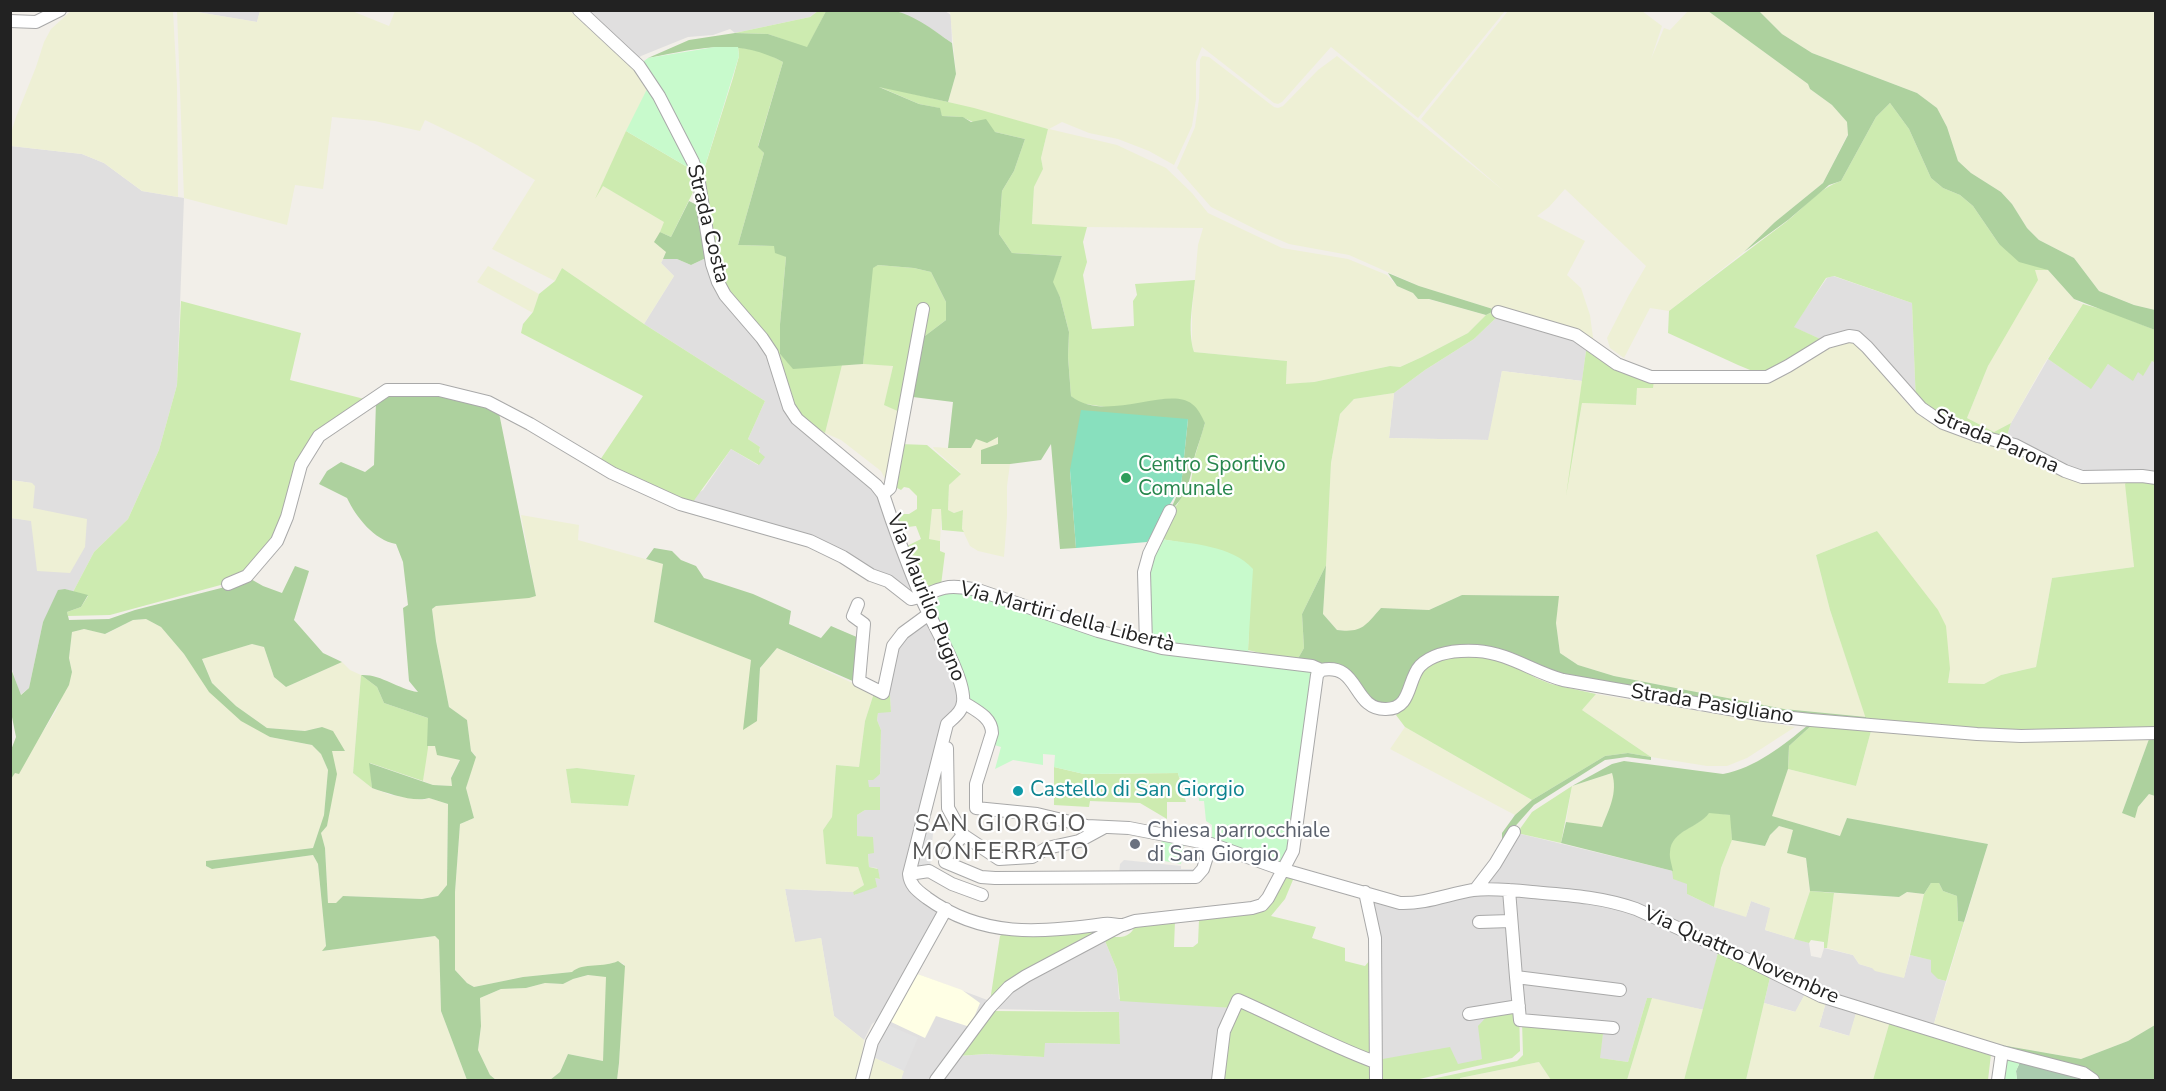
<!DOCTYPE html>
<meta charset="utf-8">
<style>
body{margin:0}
#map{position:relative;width:2166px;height:1091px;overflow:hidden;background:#f2efe9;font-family:"Nunito Sans",sans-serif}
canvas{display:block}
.frame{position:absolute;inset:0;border:12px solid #222;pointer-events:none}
</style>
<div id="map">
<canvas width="2166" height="1091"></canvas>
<div class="frame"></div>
</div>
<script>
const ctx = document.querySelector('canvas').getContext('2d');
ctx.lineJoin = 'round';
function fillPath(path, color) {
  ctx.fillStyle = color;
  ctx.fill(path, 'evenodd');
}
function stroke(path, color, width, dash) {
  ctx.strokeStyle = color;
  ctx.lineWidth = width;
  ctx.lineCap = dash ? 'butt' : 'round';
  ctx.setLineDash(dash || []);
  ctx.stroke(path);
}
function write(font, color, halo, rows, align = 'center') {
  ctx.font = font + ' "Nunito Sans",sans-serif';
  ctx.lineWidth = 4.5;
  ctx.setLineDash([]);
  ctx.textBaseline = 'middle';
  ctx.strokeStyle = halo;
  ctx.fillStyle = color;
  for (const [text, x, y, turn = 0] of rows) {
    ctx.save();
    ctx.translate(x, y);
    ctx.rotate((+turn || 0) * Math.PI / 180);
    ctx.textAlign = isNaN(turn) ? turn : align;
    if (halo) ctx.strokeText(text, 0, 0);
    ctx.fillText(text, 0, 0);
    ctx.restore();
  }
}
const residential = new Path2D(`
 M191 11H260L257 22Z
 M579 11H818L810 17 735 33 730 29 713 35 688 37 641 56 634 62Z
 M897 11H945L951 15 952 43 927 26Z
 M11 146 82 154 104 163 142 191 184 198 177 385 159 450 128 519 94 552 73 592 65 589 43 622 29 688 20 695 11 666 10 518 31 520 32 483 11 480Z
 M708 257 762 338 789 407 876 485 921 597 843 557 680 504 703 490 731 449 758 465 760 447 748 439 765 401 644 324 674 276 661 263 663 259H677L691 265Z
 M1833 276 1912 303 1916 404 1904 391 1827 342 1793 327 1827 278Z
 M1499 315 1587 344 1582 381 1502 371 1489 440 1389 438 1394 393 1425 370 1474 339Z
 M2048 359 2090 388 2108 364 2139 372 2142 375 2152 361 2155 363V478L2090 479 2005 442 2011 423Z
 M929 614 963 702 947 724 909 874 941 910 884 1015 872 1024 864 1040 834 1016 821 938 795 943 785 889 853 892 855 895 875 878 880 879 877 868 869 867 868 854 873 838 857 836V815L865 810H880L868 787V780L880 774 881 730 877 720 878 712H891L890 696H884L893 646Z
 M1517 833 1673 871 1688 884 1687 894 1714 907 1746 916 1751 901 1771 908 1765 930 1809 943 1811 956 1821 958 1824 948 1853 955 1859 964 1904 977 1910 955 1932 960 1938 979 1946 981 1933 1027 1838 1000 1637 906 1484 887Z
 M1474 893 1617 905 1719 949 1704 1010 1647 998 1628 1062 1599 1058 1603 1034 1522 1021 1482 1059 1458 1065 1377 1060 1370 896 1400 905Z
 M1103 936 1117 970 1119 999 1233 1008 1218 1080H901L903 1071 888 1025 915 973 990 1001 959 1056 986 1054 1044 1057V1043L1120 1044 1119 1012 995 1009V995Z
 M1771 973 1806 992 1796 1012 1764 1003Z
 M1826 1002 1857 1010 1850 1036 1819 1027Z`);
const education = new Path2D(`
 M915 973 962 990 980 1003 970 1027 936 1016 925 1038 889 1021Z`);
const farmland = new Path2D(`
 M72 10 173 11 177 85 178 197 142 191 104 163 82 154 11 146V133L16 117 36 67 44 42 51 29Z
 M177 11H191L257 22 260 11H352L389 26 395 11H570L633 69 647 89 602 185 665 222 666 252 661 263 674 276 644 324 562 268 555 281 492 249 535 180 477 145 425 120 420 131 375 121 332 117 323 189 295 185 287 225 184 198Z
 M950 11H1505L1418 118 1331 47 1282 102 1278 104 1274 103 1202 47 1196 62V99L1192 126 1174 165 1149 151 1118 139 1089 133 1062 122 1049 129 1117 145 1166 168 1192 193 1208 213 1282 248 1348 259 1387 275 1397 286 1413 293 1418 299H1428L1486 315 1468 333 1422 357 1400 367 1390 366 1314 382 1286 385 1287 361 1194 352 1192 344V312L1198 245 1203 228 1081 227 1032 225 1034 187 1043 169 1041 158 1048 129 948 102 956 74Z
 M1508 11H1642L1662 26 1651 59 1664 28 1670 30 1688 11H1708L1808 84 1810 89 1832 105 1847 122 1848 134 1823 183 1775 222 1744 252 1669 311 1650 308 1624 358 1610 348 1607 338 1629 295 1646 266 1565 189 1549 207 1537 216 1585 241 1567 275 1581 288 1590 315 1594 345 1496 310 1419 286 1349 255 1289 244 1261 232 1211 207 1177 168 1195 127 1199 99 1200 60 1202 56 1209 57 1274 107 1278 108 1283 106 1318 70 1337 56 1504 191 1421 119Z
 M1759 11H2155V310L2134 305 2099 291 2074 258 2039 240 2027 228 2012 204 2001 192 1971 173 1958 161 1947 127 1937 108 1917 93 1812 53 1782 34Z
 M488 266 539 294 533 313 477 282Z
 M2034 270H2048L2074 299 2083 304 2044 364 2011 423 1994 432 1967 418 1988 366Z
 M1845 339 1860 344 1885 372 1902 398 1920 416 1954 433 1994 443 2027 456 2086 484 2125 479 2134 567 2052 578 2036 667 2001 675 1984 684 1953 686 1948 683 1950 669 1877 531 1816 555 1830 610 1866 717 1784 709 1614 676 1578 665 1560 653 1556 623 1558 596 1462 595 1429 610 1381 608 1367 624 1354 632 1337 630 1323 614 1331 463 1340 414 1354 399 1394 393 1389 438 1488 440 1502 371 1582 381 1571 469 1582 403 1636 405 1637 388 1654 380 1766 382Z
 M863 364 893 365 885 405 902 413 889 487 881 471 841 440 825 433 842 365Z
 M999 436V444L981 463 1010 464 1007 486V516L1004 557 978 551 970 546 962 529 963 510 954 513 948 510 949 485 961 473 934 449 933 447 948 448 976 439Z
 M10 480 32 483 35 486 33 508 87 519 85 547 70 573 37 571 31 521 11 518Z
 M932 509H942L940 541 929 539Z
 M521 515 579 525 578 540 663 564 654 622 751 659 757 721 760 668 777 648 874 693 865 721 859 767 836 765 832 817 823 830 858 867 864 885 853 892 785 889 795 942 821 938 834 1016 864 1040 861 1063 855 1080H617L619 1063 624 964 618 962 572 972 523 977 474 987 467 983 455 970V892L460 824 474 818 466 788 475 755 471 751 467 720 449 707 436 641 432 609 436 606 536 596ZM577 768 635 775 628 806 571 803 566 769Z
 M146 619 161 627 184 654 195 670 270 737 312 745 321 754 328 770 324 815 313 848 207 861 206 866 212 869 313 855 318 864 326 946 323 951 435 936 439 940 441 1011 467 1080H11V779L15 772 19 773 28 755 56 711 72 672 69 658 72 632 84 629 106 634 133 620Z
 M252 644 264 647 274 677 286 687 342 662 350 670 361 675 353 773 372 788 391 795 423 800 429 798 448 804 447 885 438 896 422 899 343 896 336 904 328 903 325 848 321 833 327 826 329 814 332 751H345L322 727 305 731 267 728 236 706 212 683 202 658Z
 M1596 694 1795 727 1747 758 1727 766H1707L1651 757 1582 710Z
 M1405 727 1532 800 1515 815 1390 749Z
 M1871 731 2021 741 2149 739 2122 813 2138 807 2149 794 2155 796V1025L2128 1041 2081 1059 2001 1045 1933 1027 1988 844 1847 818 1841 836 1771 816 1788 769 1856 786Z
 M427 746H435L460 759 451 777 452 786 433 785 423 781Z
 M1612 773 1615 783 1613 799 1602 828 1566 822 1572 786Z
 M1779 826 1793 830 1806 858 1810 891 1794 939 1765 930 1770 908 1751 901 1746 917 1714 907 1721 868 1732 840 1765 846 1770 835Z
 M1907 892 1924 894 1904 978 1875 971 1872 968 1859 964 1853 955 1827 948 1834 893 1899 897Z
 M589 975 608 976 603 1061 568 1054 560 1072 550 1080H496L490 1075 478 1050 481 1026 480 998 501 989 526 988 545 983 563 984 573 979Z
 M1806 992 1826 1002 1819 1027 1849 1036 1857 1010 1890 1021 1873 1080H1746L1764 1003 1795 1012Z
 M1652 998 1704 1010 1684 1080H1627Z
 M873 1057 904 1071 901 1080H869Z
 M1539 1062 1551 1080H1460V1078Z`);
const grass = new Path2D(`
 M818 11H826L807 48 768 34 735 33 810 17Z
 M738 47 764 52 783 62 758 146 764 153 738 245 774 246 786 257 780 324V354L793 368 842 365 825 433 805 420 795 408 788 388 729 293 716 258 702 176 733 78 739 56Z
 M875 85 974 108 1048 129 1041 158 1043 169 1034 187 1032 224 1087 227 1083 242 1087 262 1083 275 1092 329 1134 326 1133 301 1137 295 1135 284 1195 280C1193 303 1187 329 1194 352L1287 361 1286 384 1314 382 1390 366 1400 367 1422 357 1468 333 1486 315 1496 310 1499 315 1474 339 1425 370 1394 393 1354 399 1340 414 1331 463 1326 565 1302 614 1304 648 1296 662 1248 650 1249 625 1196 545 1161 539 1170 511 1177 505 1191 481 1195 456 1205 423 1166 399 1112 408 1079 403 1071 396 1068 357 1069 332 1060 297 1052 282 1062 256 1012 253 999 234 1002 191 1014 171 1025 139 995 132 962 117 942 116 939 108 919 104Z
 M1890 103 1909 129 1931 178 1943 188 1960 195 1973 206 1999 244 2048 270H2035L2038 280 1988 366 1967 418 1994 432 2011 423 2005 442 1994 440 1916 404 1912 303 1834 276 1826 278 1794 327 1827 342 1767 377 1738 365 1668 333 1669 311C1708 281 1747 251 1786 222 1804 208 1819 188 1841 181L1876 117Z
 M626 131 689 168 695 188 671 237 660 232 664 222 603 186 595 199Z
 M878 265 914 268 931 272 946 302V320L917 342 902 413 884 405 893 366 863 364 872 268Z
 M562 268 644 324 765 401 748 439 760 447 759 452 765 457 759 465 731 449 690 506 598 463 643 396 521 333 523 324 533 312 539 294 555 281Z
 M181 301 301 333 290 380 376 402 319 436 280 532 259 561 228 583 110 615 68 616 67 612 81 607 88 596 73 592 94 552 128 519 159 450 177 385Z
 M2083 304 2108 311 2155 330V363L2152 361 2143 376 2138 372 2133 381 2108 364 2091 389 2048 359Z
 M1587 344 1654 380 1653 388H1637L1636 405 1582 403 1566 496Z
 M900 444 927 445 961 474 949 485 948 510 954 513 963 510 962 529 964 532 942 530 941 509H932L929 539 940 541V551L945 553 941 585 931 588 919 582 907 546 921 539 916 526 900 528 896 514H909L917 509V496L909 488 904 487 901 490 893 486Z
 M2128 479 2155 482V730L2021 732 1867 722 1830 610 1816 555 1877 531 1938 610 1946 626 1950 669 1948 683 1984 684 2001 675 2036 667 2052 578 2134 567 2125 484Z
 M1467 656 1497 659 1515 665 1536 678 1551 684 1596 694 1582 710 1651 757 1628 753 1605 756 1532 800 1405 727 1396 715 1411 700 1417 676 1427 666 1443 659Z
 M361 675 377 687 384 703 428 718V748L423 781 370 763 372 788 353 773Z
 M874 693 884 696 890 695 891 712 878 713 877 720 881 730 880 774 873 780H868L869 787H880V810H865L857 815V836L873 837 874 853 868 854 869 867 878 869 880 879 875 878 877 887 854 895 853 892 864 885 858 867 826 864 823 830 832 817 836 765 859 767 865 721Z
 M1812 725 1871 731 1856 786 1788 769 1789 746Z
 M1054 767 1084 774 1178 773 1186 802H1167V819L1140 803 1090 801 1089 807 1054 805Z
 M577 768 635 775 628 806 571 803 566 769Z
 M1572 786 1561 843 1517 833 1532 812Z
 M1709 812 1731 815 1732 840 1721 868 1714 907 1687 894V884L1673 879C1673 870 1668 859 1669 851 1672 829 1699 828 1709 812Z
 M1288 872 1295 875 1285 899 1271 916 1316 927 1312 938 1345 948V961L1365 966 1370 960 1376 1080H1218L1233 1008 1120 1001 1117 970 1103 936C1115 937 1128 940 1134 928L1175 921 1174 947H1193L1198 943 1199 920 1260 910Z
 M1931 883H1939L1943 891 1957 896 1958 921 1964 922 1946 981 1938 979 1931 972V960L1910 955 1924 894Z
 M1810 891 1834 893 1827 948H1824V942L1811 940 1809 943 1794 939Z
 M1112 926 990 1001 1000 936 1003 934Z
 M1719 949 1771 973 1746 1080H1684Z
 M1647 998H1652L1627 1080H1551L1539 1062 1460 1078V1080H1427L1517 1061 1523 1055 1522 1021 1598 1029 1603 1034 1600 1058 1628 1062Z
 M1519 1006 1520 1051 1512 1058 1415 1080H1377V1060L1450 1047 1458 1064 1482 1059 1478 1026 1491 1012Z
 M992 1011 1119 1012 1120 1044 1045 1043 1044 1057 986 1054 958 1056Z
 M1890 1021 1991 1054 1988 1080H1873Z`);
const forest = new Path2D(`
 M887 10C910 11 933 30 952 43L956 74 948 102 879 87 919 104 940 108 942 116 963 117 971 122 986 119 995 132 1025 139 1014 171 1002 191 999 234 1012 253 1062 256 1053 282 1060 297 1069 332 1068 357 1071 396C1105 424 1169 385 1192 404 1198 408 1202 417 1205 423 1202 434 1198 445 1195 455 1190 478 1189 494 1170 511L1181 486 1188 419 1070 470 1076 548 1060 549 1051 444 1041 460 1010 464H981V450L998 444V437L987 443 976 439 971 448H948L953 402 913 397 907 394 917 342 946 320V302L931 272 914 268 878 265 873 268 863 364 793 369 780 354V324L786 257 775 253 774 246 738 245 764 153 758 147 783 62C735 37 698 49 648 58L689 40 735 33 768 34 807 47 826 11Z
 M1708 11H1759L1782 34 1812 53 1917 93 1937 108 1947 127 1958 161 1971 173 2001 192 2012 204 2027 228 2039 240 2074 258 2099 291 2134 305 2155 310V330L2074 299 2048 270 2019 262 1999 244 1973 206 1960 195 1943 188 1931 178 1909 129 1890 103 1876 117 1841 181 1829 185 1788 220 1744 252 1775 222 1823 183 1848 135 1847 122 1832 105 1810 89 1808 84Z
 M689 201 699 206 708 257 691 265 677 259H663L666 252 654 242 660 232 671 237Z
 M1388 273 1419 286 1496 310 1486 315 1429 299H1418L1413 293 1397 286Z
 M435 393 487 405 499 413 536 596 529 598 436 606 432 609 436 641 449 707 467 720 471 751 476 757 466 788 474 818 460 824 455 892V970L467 983 474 987 523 977 572 972C583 962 604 968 618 961L625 966 619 1063 617 1080H550L560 1072 568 1054 603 1061 606 977 588 975 573 979 563 984 545 983 526 988 501 989 480 998 481 1026 478 1050 490 1075 496 1080H467L441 1011 439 940 435 936 322 951 326 946 318 864 313 855 212 869 206 866V861L313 848 324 815 328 770 321 754 312 745 270 737 241 721 209 692 184 654 161 627 146 619 133 620 105 634 84 629 72 632 69 658 72 672 69 685 19 774 15 773 11 779V750L16 737 11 712 10 666 21 695 29 688 43 622 58 590 65 589 88 595 81 607 67 612 69 620 109 619 135 610 229 586 249 578 263 586 282 593 295 566 309 571 294 620 323 653 342 662 286 687 274 677 264 647 252 644 202 659 212 683 236 706 267 728 305 731 322 727 333 731 345 751H332L337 774 327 826 321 833 325 848 328 903H336L343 896 422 899 438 896 447 885 448 804 429 798C415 803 387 793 372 788L369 763 433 785 452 786 451 778 460 760 437 755 435 746H427L428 718 384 703 377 687 361 675C381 674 398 689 418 692L409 681 403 608 408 605 403 562 396 544C374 540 356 517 347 498L319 484 327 471 341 462 365 472 374 465 376 402 386 394Z
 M654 548 672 551 681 560 696 566 704 578 753 594 791 611 789 624 821 638 831 626 859 638 855 682 777 648 760 668 757 721 743 730 751 660 654 622 663 564 646 559Z
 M1326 565 1323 614 1337 630C1362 633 1365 626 1381 608L1429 610 1462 595 1559 596 1556 623 1560 653 1578 665 1614 676 1784 709 1866 717 1867 722 1812 717 1564 677 1480 649 1427 657C1416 673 1395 721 1371 700 1363 694 1357 682 1352 673L1296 662 1304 648 1302 614Z
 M1808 725H1812L1789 746 1788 769 1772 816 1840 836 1847 818 1988 844 1964 922 1958 921 1957 896 1943 891 1939 883H1931L1924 894 1907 892 1899 897 1810 891 1806 858 1787 853 1793 830 1779 826 1770 835 1765 846 1732 840 1730 815 1709 813C1699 828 1671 830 1670 852 1669 857 1672 865 1673 871L1561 843 1566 822 1602 827C1609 809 1618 793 1612 773L1572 786 1612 764 1624 761 1723 774C1755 768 1784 745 1808 725Z
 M2149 739H2155V796L2149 794 2138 807 2135 818 2122 813Z
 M1628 753 1651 757V760L1627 757 1605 760 1534 805 1511 831 1502 847V833L1515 815 1532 800 1605 756Z
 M2155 1025V1080H2098L2008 1052 2001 1045 2081 1059 2128 1041Z`);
const cemetery = new Path2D(`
 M2020 1062H2027L2087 1080H2017L2016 1071Z`);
const park = new Path2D(`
 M715 47H738L739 56 702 176 645 68 644 61 648 58Z
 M633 69C660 95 673 135 689 168L626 131 647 89Z
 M1161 539C1191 544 1232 545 1253 569L1248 650 1251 653H1235L1149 640 1144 584Z
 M964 591 1155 650 1313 672 1290 851 1278 866 1212 841V825L1206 821 1204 801H1199L1198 782 1179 777 1178 773 1084 774 1054 767 1055 755 1043 754V765L1013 760 995 769 1001 747 991 744 994 733 964 700 931 612C937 592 945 593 964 591Z
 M1162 838 1184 843 1181 864 1159 860Z
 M2005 1058 2020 1062 2016 1071 2017 1080H2001Z`);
const pitch = new Path2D(`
 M1081 410 1188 419 1181 486 1147 542 1076 548 1070 470Z`);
const parking = new Path2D(`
 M922 832 933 833 930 869H916Z
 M1124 860 1181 866V869H1202L1197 874H1119L1120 864Z
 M888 1025 918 1038 904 1071 873 1057Z`);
const minor = new Path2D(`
 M579 10 639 66 659 96 693 162 698 176 712 264 718 282 725 295 762 338 772 353 789 407 797 419 876 485 883 494C894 528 907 563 921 597 931 622 966 678 963 702 962 712 954 717 947 724L909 874C910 886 918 891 927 898 982 938 1040 933 1104 924 1111 923 1115 925 1122 925 1125 925 1131 922 1135 921L1252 908 1262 905 1268 898 1293 851 1317 675 1321 670
 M10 21 36 22 60 10
 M1498 312 1576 335 1617 364 1651 377H1767L1788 366 1827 342 1849 336 1856 337 1867 347 1921 408 1943 423 1978 436 2015 445 2065 471 2082 477 2142 476 2156 478
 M883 494 890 488 923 309
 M228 584 247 576 277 541 287 517 301 465 319 436 387 390H439L488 402 530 424 612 473 680 504 810 541 843 557 871 575 888 581 911 599C923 597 932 591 944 588 955 585 966 588 978 590L1098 631 1162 648 1312 666 1321 670
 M858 604 853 616 864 624 859 681 883 693 893 646 903 633 929 614
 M1146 644 1144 572 1149 554 1170 511
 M1321 670C1360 662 1352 710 1386 709 1412 709 1407 680 1420 666 1434 652 1458 650 1477 651 1509 653 1533 672 1563 680L1764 715 1811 720 1977 734 2021 736 2156 733
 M963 702C975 710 992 717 992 733L976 784V808L1037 814 1087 826 1129 828 1211 844 1284 870 1400 903C1425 904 1449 894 1473 890 1492 888 1513 890 1532 892 1568 895 1602 897 1636 909L1746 959 1821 996 2002 1052 2083 1073 2093 1080
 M947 748 948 808 963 835 999 859 1032 857 1047 848 1079 841 1103 828
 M963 835 949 852 945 862 981 877 995 878 1196 877 1203 869 1211 844
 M909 874 929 871 952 884 982 895
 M1475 890 1495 864 1514 832
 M1509 890 1516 977 1620 990
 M1365 892 1375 938 1376 1080
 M1479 922 1511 921
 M1516 977 1520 1020 1613 1028
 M1469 1014 1519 1006
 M862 1080 872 1042 946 909
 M936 1080 990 1007 1009 987 1026 976 1122 925
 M1218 1080 1224 1031 1238 1000C1284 1020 1328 1045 1375 1062
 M1998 1080 2002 1052`);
const markers = [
 [1126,478,6,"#2e9e5b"],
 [1018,791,6,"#0f9aa8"],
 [1135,844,6,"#6b7280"]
];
const streetNames = [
 ["Strada Costa",707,224,76],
 ["Strada Parona",1996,442,23],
 ["Via Maurilio Pugno",925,598,68],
 ["Via Martiri della Libertà",1067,618,15],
 ["Strada Pasigliano",1712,705,9],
 ["Via Quattro Novembre",1741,956,24]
];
const leisureNames = [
 ["Centro Sportivo",1138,466],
 ["Comunale",1138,490]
];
const cultureNames = [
 ["Castello di San Giorgio",1030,791]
];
const worshipNames = [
 ["Chiesa parrocchiale",1147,832],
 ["di San Giorgio",1147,856]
];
const quarterNames = [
 ["SAN GIORGIO",1001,825],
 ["MONFERRATO",1001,853]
];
fillPath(residential, '#e0dfdf');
fillPath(education, '#ffffe5');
fillPath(farmland, '#eef0d5');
fillPath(grass, '#cdebb0');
fillPath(forest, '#add19e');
fillPath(cemetery, '#aacbaf');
fillPath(park, '#c8facc');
fillPath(pitch, '#88e0be');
fillPath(parking, '#e2e2e2');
stroke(minor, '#a9a9a9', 14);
stroke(minor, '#fff', 12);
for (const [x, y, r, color] of markers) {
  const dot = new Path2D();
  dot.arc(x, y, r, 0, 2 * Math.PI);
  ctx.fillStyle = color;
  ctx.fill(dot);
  stroke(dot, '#fff', 2);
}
write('21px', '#222', '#fff', streetNames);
write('21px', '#27864d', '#fff', leisureNames, 'left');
write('21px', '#0d838f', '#fff', cultureNames, 'left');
write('21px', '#5b616d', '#fff', worshipNames, 'left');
ctx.letterSpacing = '1.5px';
write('24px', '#555', '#fff', quarterNames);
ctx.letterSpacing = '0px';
</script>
